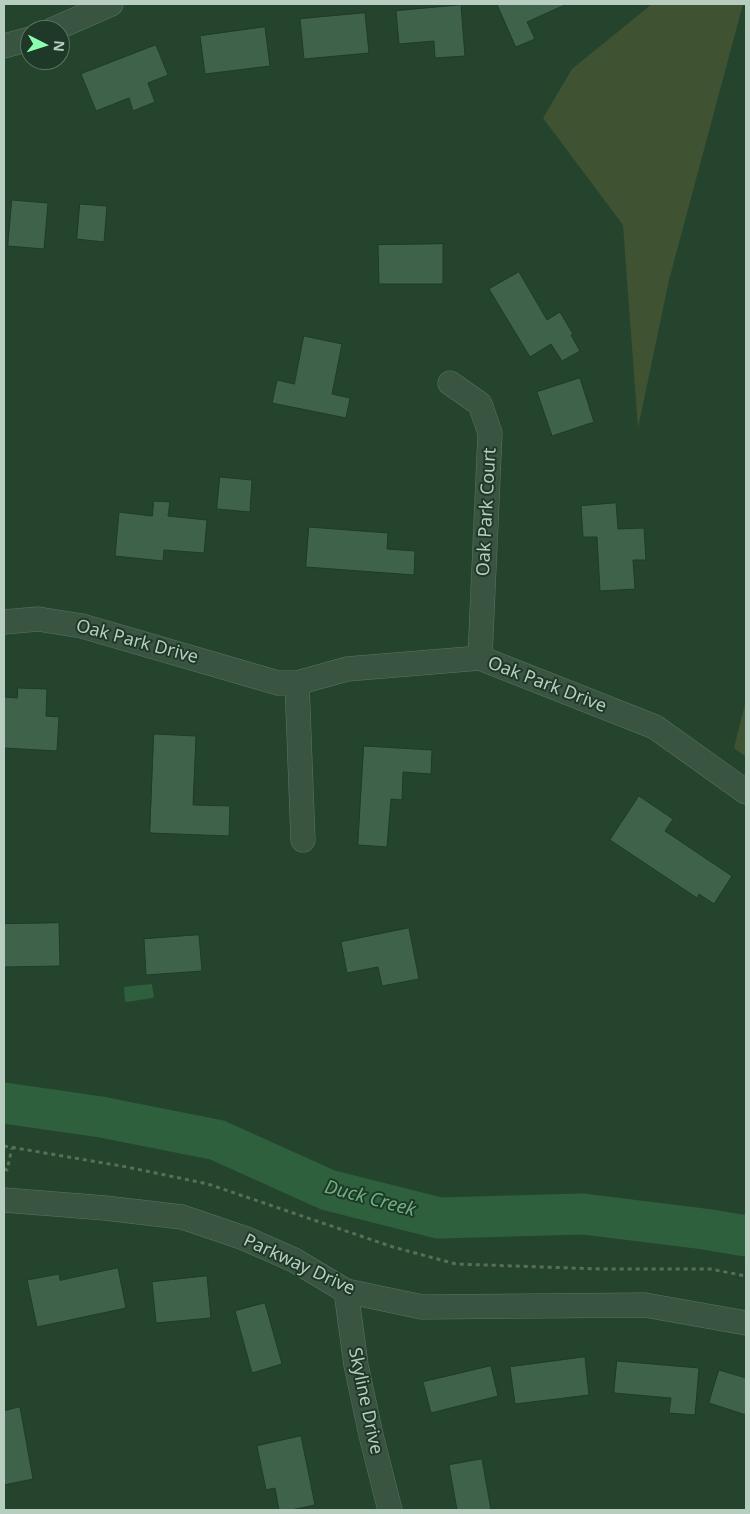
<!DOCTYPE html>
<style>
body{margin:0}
#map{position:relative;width:750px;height:1514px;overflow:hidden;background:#25442e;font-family:"Noto Sans",sans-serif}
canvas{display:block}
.frame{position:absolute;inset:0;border:5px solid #b7cdbf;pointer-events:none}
.north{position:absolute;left:20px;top:20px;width:50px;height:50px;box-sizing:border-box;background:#1e3927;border:1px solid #5b7464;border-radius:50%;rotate:95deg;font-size:14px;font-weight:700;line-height:20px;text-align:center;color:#b7cdbf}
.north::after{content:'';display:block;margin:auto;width:18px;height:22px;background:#8bfeb2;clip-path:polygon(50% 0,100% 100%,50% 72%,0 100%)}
</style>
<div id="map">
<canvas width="750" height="1514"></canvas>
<div class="frame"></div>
<div class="north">N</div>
</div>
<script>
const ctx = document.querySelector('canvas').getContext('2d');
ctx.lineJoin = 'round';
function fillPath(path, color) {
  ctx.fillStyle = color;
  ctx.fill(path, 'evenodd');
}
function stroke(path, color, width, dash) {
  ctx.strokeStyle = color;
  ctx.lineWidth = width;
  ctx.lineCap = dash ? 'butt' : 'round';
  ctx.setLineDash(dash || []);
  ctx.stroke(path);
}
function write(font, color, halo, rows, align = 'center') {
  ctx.font = font + ' "Noto Sans",sans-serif';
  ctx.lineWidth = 4;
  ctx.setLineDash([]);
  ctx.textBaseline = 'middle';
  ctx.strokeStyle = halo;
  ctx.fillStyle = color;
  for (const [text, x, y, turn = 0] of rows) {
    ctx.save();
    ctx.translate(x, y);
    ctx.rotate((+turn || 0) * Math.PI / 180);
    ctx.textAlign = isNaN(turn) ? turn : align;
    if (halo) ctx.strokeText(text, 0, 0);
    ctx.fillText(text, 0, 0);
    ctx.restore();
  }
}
const green = new Path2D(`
 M652 4H743L669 280 638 428 623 225 543 118 572 69Z
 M746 700V757L734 748Z`);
const water = new Path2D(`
 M151 984 152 985 154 997 152 998 127 1002 125 1001 124 987Z`);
const river = new Path2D(`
 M4 1103 101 1117 217 1140 328 1190 439 1218 583 1214 704 1229 746 1236`);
const building = new Path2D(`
 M497 4H567L527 22 535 39 516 47Z
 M461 5 465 56 435 58 434 41 399 44 396 11Z
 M365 13 369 53 304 59 300 19Z
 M265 27 270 66 205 74 200 36Z
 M156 45 168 75 148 83 155 102 133 111 129 98 96 111 81 74Z
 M12 200 48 203 44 249 8 246Z
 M80 204 107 206 104 242 77 239Z
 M443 244V284H379L378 245Z
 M519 272 547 320 560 312 573 334 571 335 580 351 562 361 551 344 530 357 489 289Z
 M304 336 342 344 332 394 350 398 346 418 272 403 277 380 294 384Z
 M580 378 594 422 552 436 537 392Z
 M220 477 252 480 250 512 217 509Z
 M154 501 170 502 168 516 207 520 204 553 164 550 163 561 115 556 119 512 152 516Z
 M616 503 618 529 644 528 646 560H633L635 589 600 591 597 537H583L581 506Z
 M309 527 388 533 387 549 415 551 414 575 306 567Z
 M18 688 47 689 46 716 59 717 57 751 4 748V697L17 698Z
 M154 734 196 736 193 805 230 806 229 836 150 833Z
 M364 746 432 750 431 774 403 772 402 800 391 799 387 847 358 845Z
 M639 796 673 819 665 831 732 876 714 904 699 894 697 898 610 840Z
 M59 923 60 966 4 967V924Z
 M409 928 419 979 382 986 378 967 347 973 341 942Z
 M199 935 202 971 146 975 144 939Z
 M118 1268 126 1308 37 1327 27 1280 59 1274 60 1280Z
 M207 1276 211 1318 156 1323 152 1282Z
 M265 1303 282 1364 252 1373 235 1311Z
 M585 1357 589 1395 515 1404 510 1367Z
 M617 1361 699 1368 695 1415 669 1413 671 1398 614 1393Z
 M491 1366 498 1396 431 1413 423 1382Z
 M719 1370 746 1378V1415L709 1403Z
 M20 1407 33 1479 4 1485V1411Z
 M301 1436 315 1505 291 1510H279L275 1488 266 1490 257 1446Z
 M482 1459 491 1510H457L449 1465Z`);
const path = new Path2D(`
 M4 1146 127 1167 208 1184 393 1247 456 1264 601 1269H710L746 1276
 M4 1169 7 1170 12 1148`);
const minor = new Path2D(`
 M52 30 111 4
 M4 46 30 39
 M450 383 480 404 490 433 480 658
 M4 622 38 619 82 626 278 683H297L347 669 480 658 655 727 746 792
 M297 683 303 840
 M4 1200 105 1208 182 1217 244 1238 294 1260 346 1291 422 1307 645 1305 746 1323
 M346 1291 356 1365 371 1435 390 1510`);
const streetNames = [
 ["Oak Park Court",487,512,-87],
 ["Oak Park Drive",137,642,15],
 ["Oak Park Drive",547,685,21],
 ["Parkway Drive",299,1265,25],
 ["Skyline Drive",365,1401,78]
];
const waterNames = [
 ["Duck Creek",370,1199,15]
];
fillPath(green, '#3f5332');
fillPath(water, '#2e603d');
stroke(river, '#2e603d', 41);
fillPath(building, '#3f624a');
stroke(building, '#203b29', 1);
stroke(minor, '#5b7463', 25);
stroke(path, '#586f55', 3, [4, 4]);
stroke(minor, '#3a5442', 24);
write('18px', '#b7cdbf', '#1e3927', streetNames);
write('italic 19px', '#6fae81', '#1e3927', waterNames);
</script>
